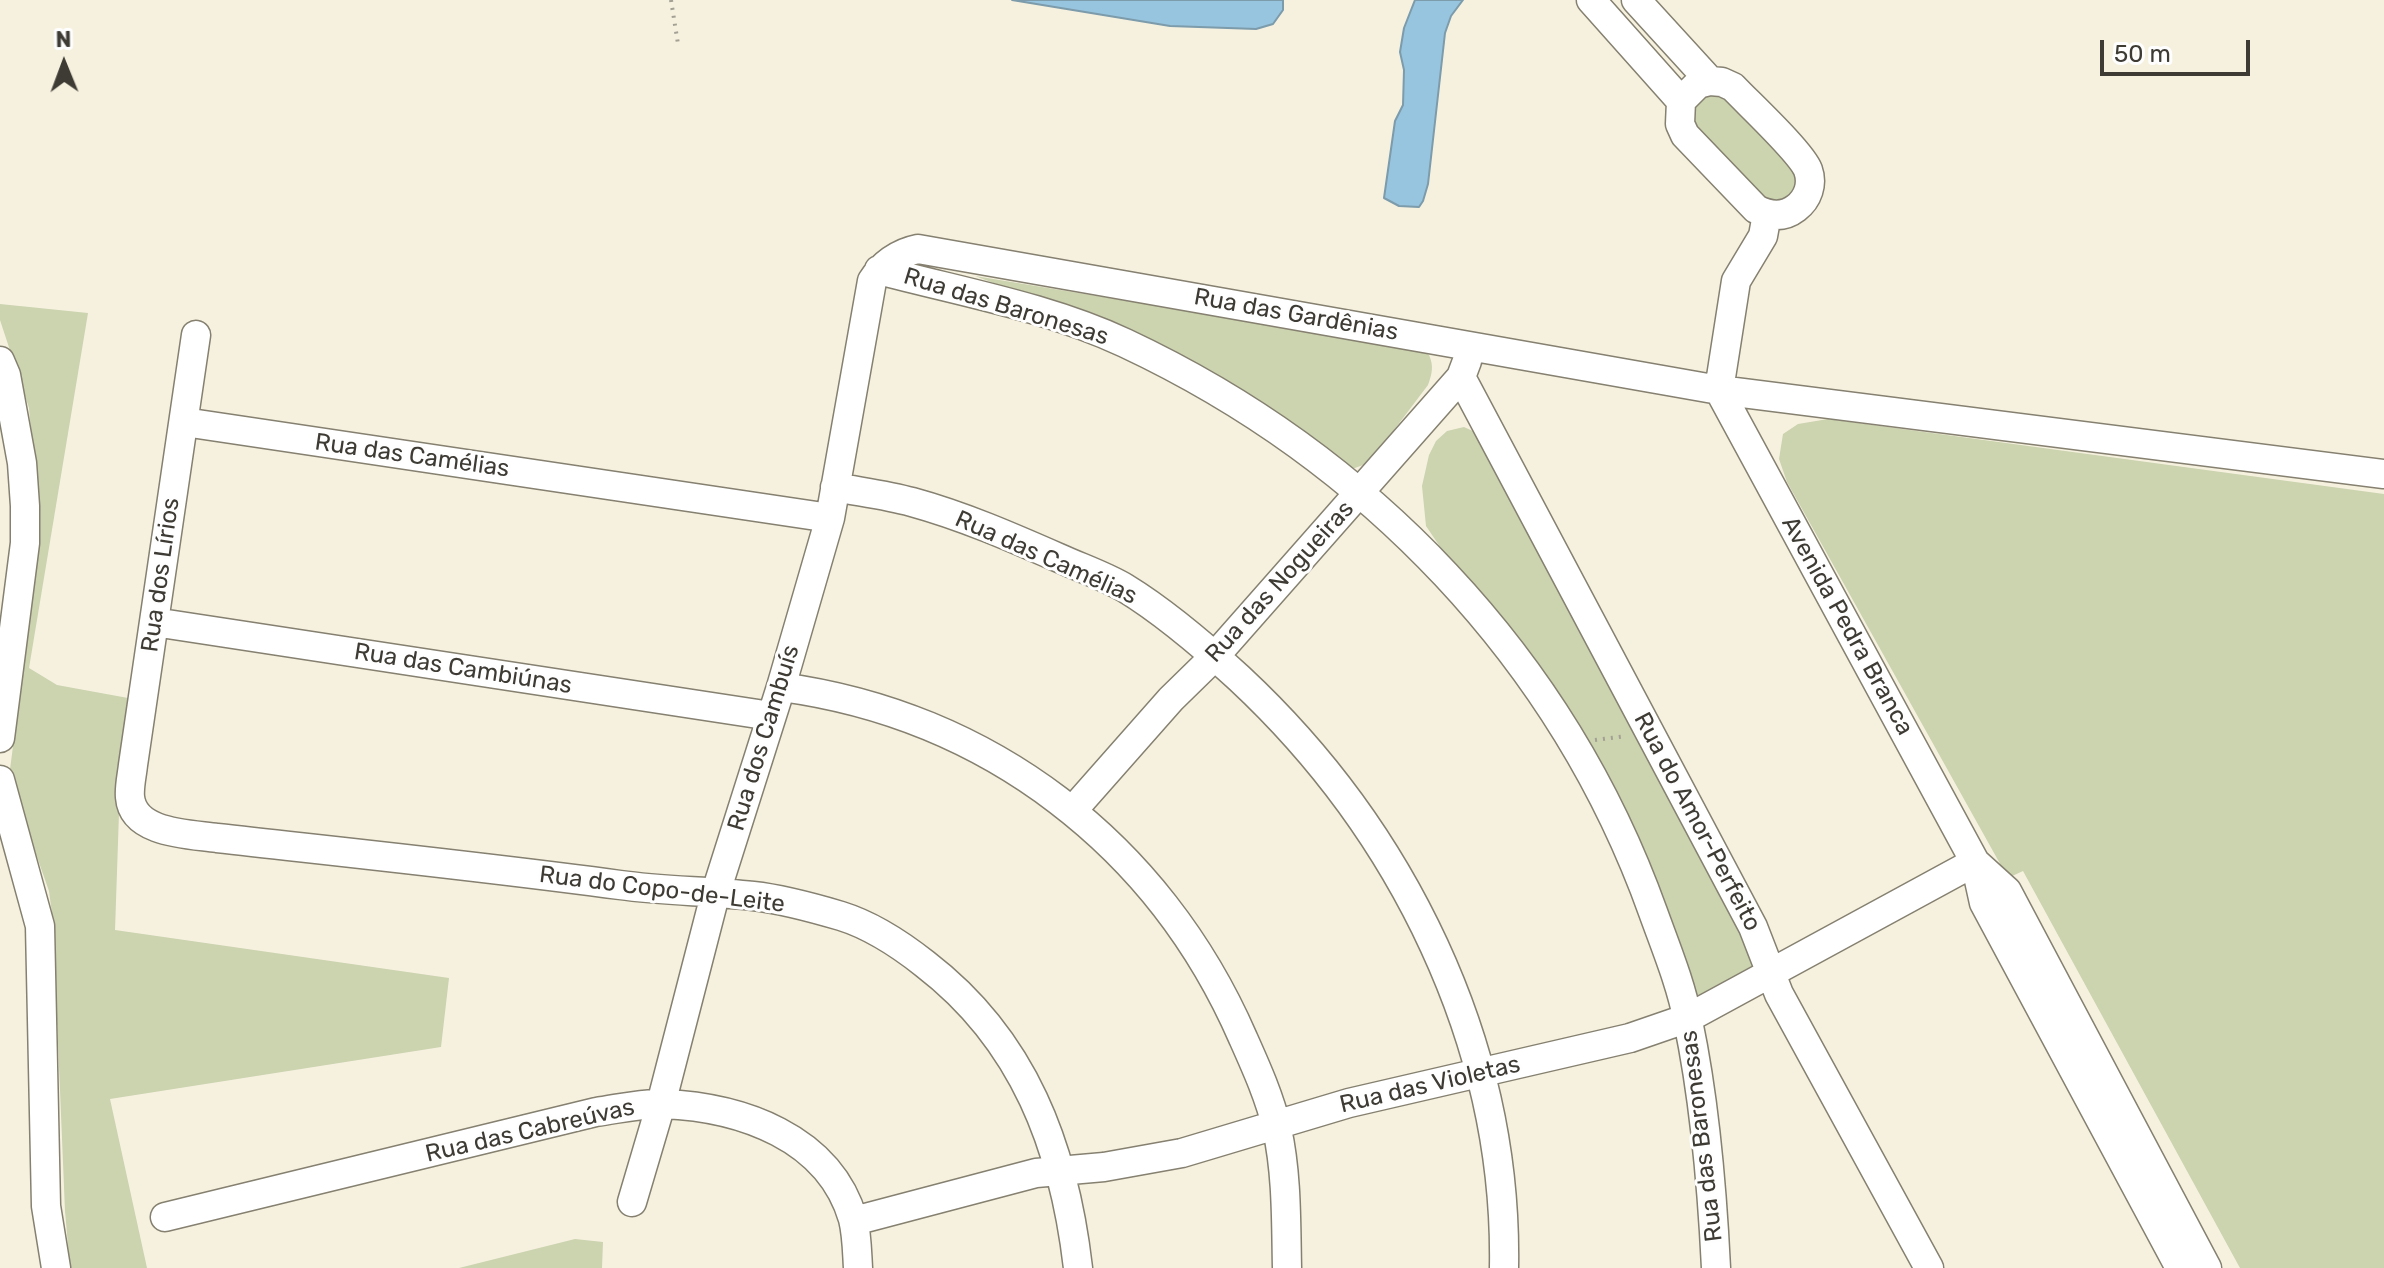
<!DOCTYPE html>
<meta charset="utf-8">
<style>
body{margin:0}
#map{position:relative;width:2384px;height:1268px;overflow:hidden;background:#f6f1df;font-family:Rubik,sans-serif}
canvas{display:block}
.north{position:absolute;left:24px;top:24px;width:80px;height:80px;-webkit-text-stroke:6px #fefefe;paint-order:stroke;rotate:359deg;font-size:22px;font-weight:700;line-height:32px;text-align:center;color:#3d3b34}
.north::after{content:'';display:block;margin:auto;width:28px;height:36px;background:#3d3b34;clip-path:polygon(50% 0,100% 100%,50% 72%,0 100%)}
.scale{position:absolute;left:2100px;top:40px;width:150px;height:36px;box-sizing:border-box;border:4px solid #3d3b34;border-top:0;padding-left:10px;font-size:24px;line-height:28px;white-space:nowrap;color:#3d3b34;-webkit-text-stroke:6px #fefefe;paint-order:stroke}
</style>
<div id="map">
<canvas width="2384" height="1268"></canvas>
<div class="north">N</div>
<div class="scale">50 m</div>
</div>
<script>
const ctx = document.querySelector('canvas').getContext('2d');
ctx.lineJoin = 'round';
function fillPath(path, color) {
  ctx.fillStyle = color;
  ctx.fill(path, 'evenodd');
}
function stroke(path, color, width, dash) {
  ctx.strokeStyle = color;
  ctx.lineWidth = width;
  ctx.lineCap = dash ? 'butt' : 'round';
  ctx.setLineDash(dash || []);
  ctx.stroke(path);
}
function write(font, color, halo, rows, align = 'center') {
  ctx.font = font + ' Rubik,sans-serif';
  ctx.lineWidth = 6;
  ctx.setLineDash([]);
  ctx.textBaseline = 'middle';
  ctx.strokeStyle = halo;
  ctx.fillStyle = color;
  for (const [text, x, y, turn = 0] of rows) {
    ctx.save();
    ctx.translate(x, y);
    ctx.rotate((+turn || 0) * Math.PI / 180);
    ctx.textAlign = isNaN(turn) ? turn : align;
    if (halo) ctx.strokeText(text, 0, 0);
    ctx.fillText(text, 0, 0);
    ctx.restore();
  }
}
const green = new Path2D(`
 M1711 93 1726 97 1794 169 1798 183 1791 197 1777 203 1763 199 1695 128 1693 106 1697 100Z
 M975 276 1419 349 1429 355C1434 366 1432 374 1428 385L1369 463 1349 470 1060 308Z
 M0 304 88 313 29 668 57 685 128 698 119 813 115 930 449 978 441 1047 110 1099 147 1268H70L65 1211 53 921 49 891 9 777 40 540 29 408 0 320Z
 M1828 419 2384 494V1268H2240L2023 871 2008 878 1787 482 1779 459 1783 434 1798 424Z
 M1464 427 1477 433 1759 962 1760 971 1701 1000 1696 997 1678 937 1645 851 1610 782 1566 707 1451 563 1426 526 1422 486 1429 455 1436 441 1447 431Z
 M575 1239 603 1242 602 1268H459Z`);
const water = new Path2D(`
 M1012 0H1283V10L1273 24 1256 29 1170 26Z
 M1415 0H1463L1451 16 1445 33 1428 184 1423 201 1419 207 1399 206 1384 198 1395 121 1403 105 1404 70 1400 52 1404 28Z`);
const path = new Path2D(`
 M671 0 678 44
 M1595 740 1626 736`);
const minor = new Path2D(`
 M1591 0 1681 101
 M1636 0 1710 81
 M1710 81 1722 82 1733 87C1749 104 1801 152 1808 170 1813 184 1808 199 1796 208 1783 218 1769 216 1756 209L1685 135 1680 124 1681 101 1698 84Z
 M879 270C961 292 1048 307 1125 343 1368 457 1562 658 1653 912 1666 948 1681 984 1688 1021 1705 1102 1712 1185 1716 1268
 M196 335 133 765C132 775 129 787 130 797 133 834 190 834 217 838 351 853 486 867 620 885 664 891 708 891 753 896 781 899 814 908 841 916 870 925 901 945 925 964 1024 1040 1064 1147 1078 1268
 M0 361 6 375 22 463 25 506V543L0 738
 M1461 377 1753 927 1779 994 1929 1268
 M1719 390 1975 862 1984 903 2180 1268
 M1719 390 1736 281 1763 236 1767 214
 M184 422 830 518
 M835 487C861 492 887 495 912 502 963 516 1011 537 1059 558 1081 568 1105 576 1125 588 1166 613 1204 646 1239 678 1402 830 1508 1043 1504 1268
 M154 622 771 716
 M781 687C989 715 1159 845 1243 1038 1256 1067 1270 1098 1277 1129 1287 1174 1286 1222 1287 1268
 M0 780 40 926 46 1206 56 1268
 M1073 810 1171 699 1215 656 1461 377 1467 361
 M1975 862 2007 891 2207 1268
 M632 1202 661 1104 715 895 781 687 830 518 872 281C882 265 898 253 918 249L1719 390 2384 474
 M165 1217 596 1112C618 1109 641 1103 663 1104 741 1107 829 1137 853 1219 857 1235 857 1252 858 1268
 M854 1221 1036 1173 1104 1167 1182 1153 1349 1103 1630 1038 1688 1018 1975 862`);
const streetNames = [
 ["Rua das Baronesas",1006,307,17],
 ["Rua das Gardênias",1296,315,10],
 ["Rua das Camélias",412,456,8],
 ["Rua das Camélias",1046,558,24],
 ["Rua dos Lírios",161,575,-82],
 ["Rua das Nogueiras",1280,582,-48],
 ["Avenida Pedra Branca",1847,626,61],
 ["Rua das Cambiúnas",463,669,9],
 ["Rua dos Cambuís",764,738,-73],
 ["Rua do Amor-Perfeito",1697,822,62],
 ["Rua do Copo-de-Leite",662,890,7],
 ["Rua das Violetas",1430,1085,-13],
 ["Rua das Cabreúvas",530,1131,-13],
 ["Rua das Baronesas",1702,1136,-97]
];
fillPath(green, '#cbd3af');
fillPath(water, '#97c4de');
stroke(water, '#7c9bab', 2);
stroke(minor, '#858070', 31);
stroke(path, '#a4a194', 4, [2, 6]);
stroke(minor, '#fff', 28);
write('24px', '#3d3b34', '#fefefe', streetNames);
</script>
